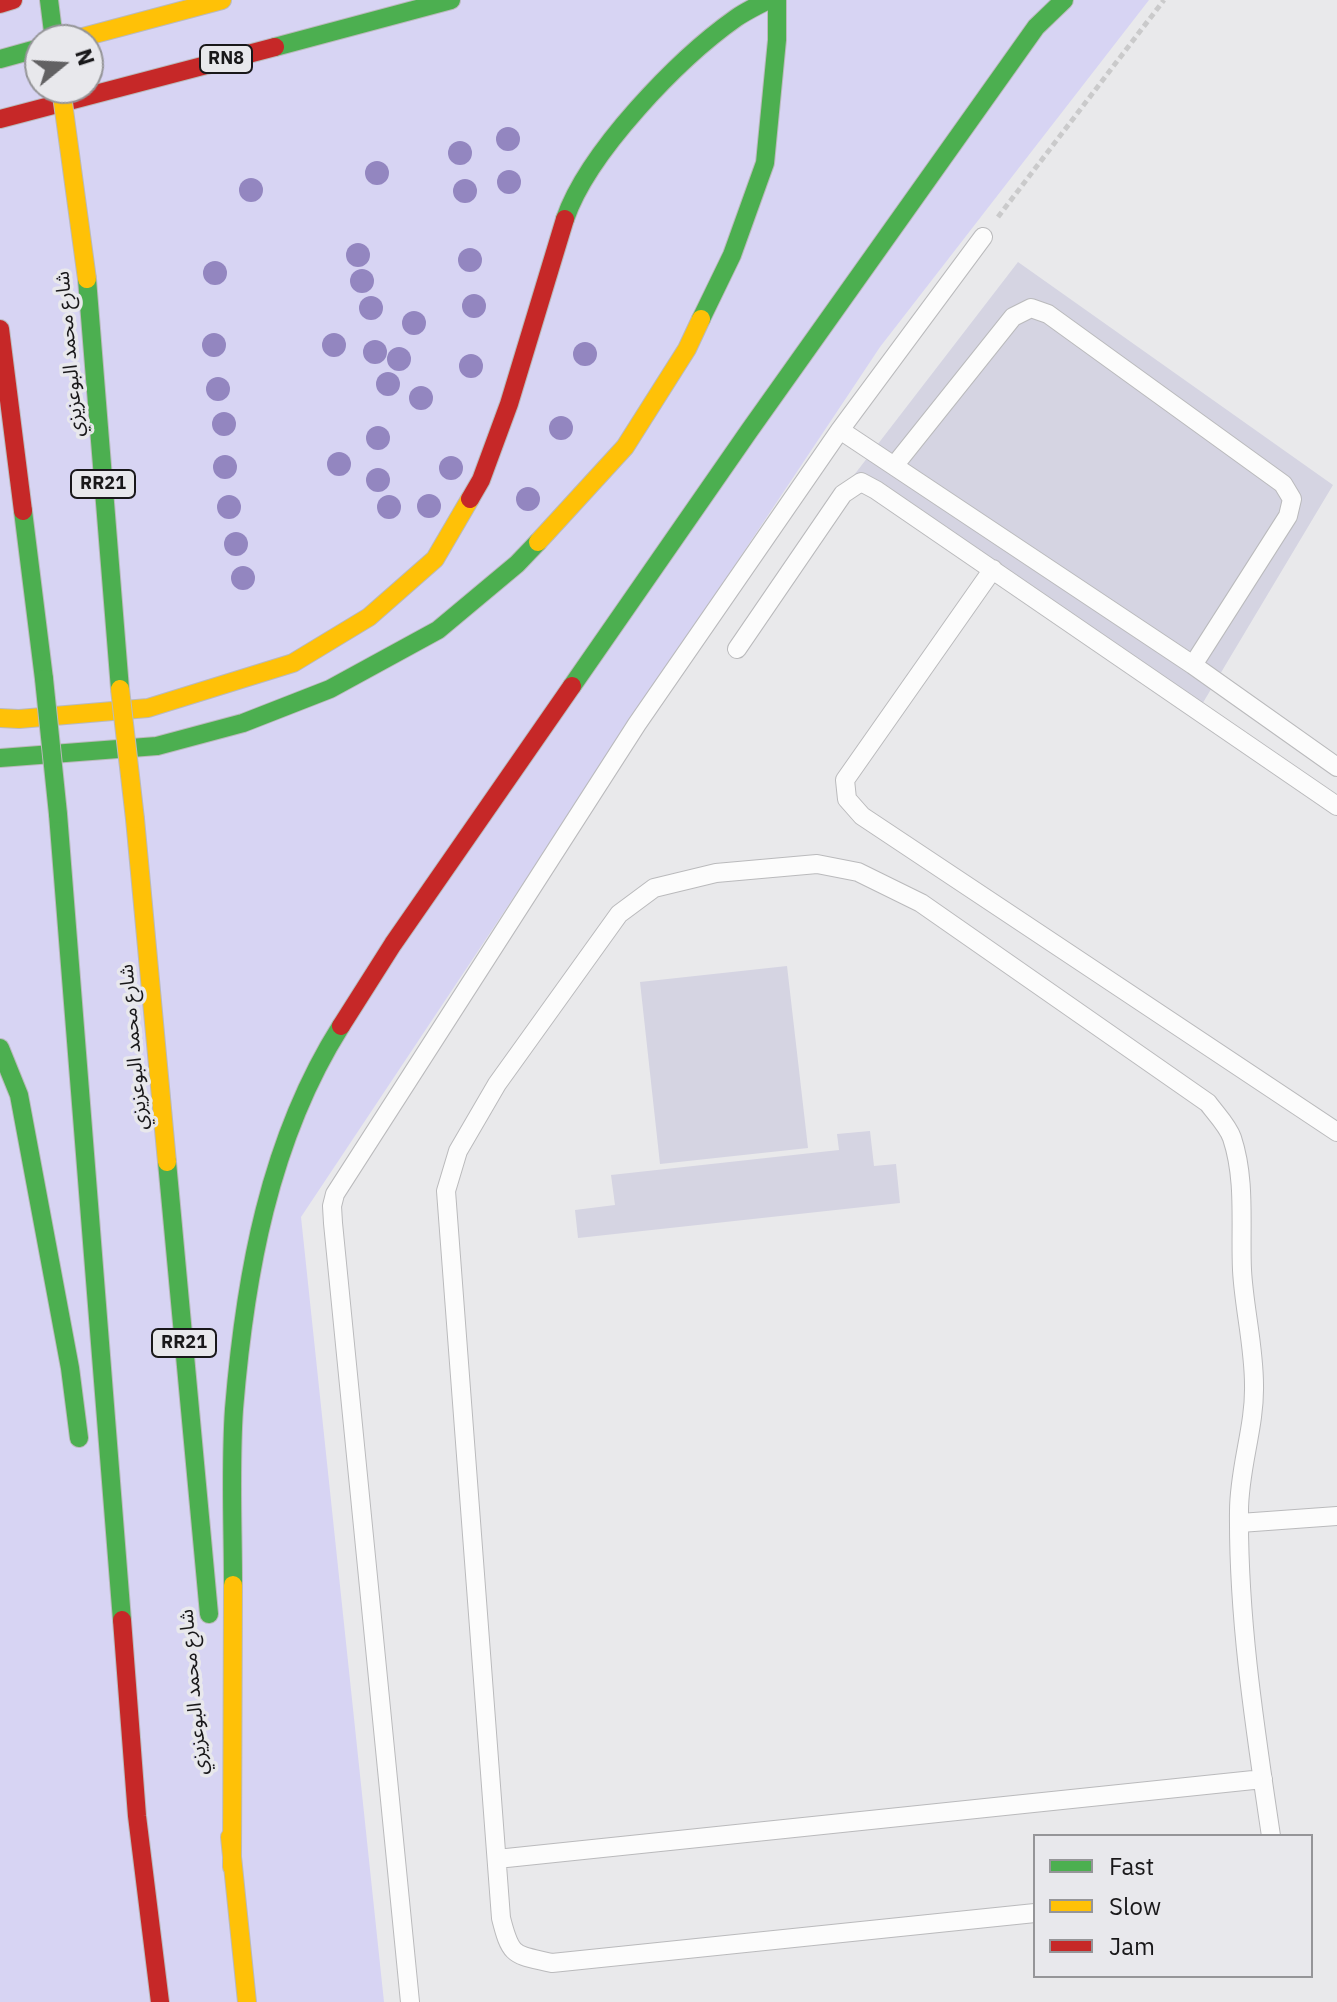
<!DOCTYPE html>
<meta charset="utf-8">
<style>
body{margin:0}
#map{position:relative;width:1337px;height:2002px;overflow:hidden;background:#e9e9eb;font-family:"IBM Plex Sans",sans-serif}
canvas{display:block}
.legend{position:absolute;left:1033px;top:1834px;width:280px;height:144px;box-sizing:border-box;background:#e8e8ec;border:2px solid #959598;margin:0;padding:10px 14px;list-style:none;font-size:24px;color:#19181a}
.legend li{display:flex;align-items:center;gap:16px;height:40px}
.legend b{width:40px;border:2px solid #959598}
.north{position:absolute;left:24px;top:24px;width:80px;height:80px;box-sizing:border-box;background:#e8e8ec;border:2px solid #959598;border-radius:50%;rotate:72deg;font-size:22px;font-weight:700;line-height:32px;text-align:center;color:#19181a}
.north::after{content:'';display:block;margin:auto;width:28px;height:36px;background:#626163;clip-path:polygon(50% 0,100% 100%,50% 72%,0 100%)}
</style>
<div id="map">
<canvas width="1337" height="2002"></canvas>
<ul class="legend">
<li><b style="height:10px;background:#4caf50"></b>Fast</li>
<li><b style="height:10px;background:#ffc107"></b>Slow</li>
<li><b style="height:10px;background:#c62828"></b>Jam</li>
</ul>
<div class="north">N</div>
</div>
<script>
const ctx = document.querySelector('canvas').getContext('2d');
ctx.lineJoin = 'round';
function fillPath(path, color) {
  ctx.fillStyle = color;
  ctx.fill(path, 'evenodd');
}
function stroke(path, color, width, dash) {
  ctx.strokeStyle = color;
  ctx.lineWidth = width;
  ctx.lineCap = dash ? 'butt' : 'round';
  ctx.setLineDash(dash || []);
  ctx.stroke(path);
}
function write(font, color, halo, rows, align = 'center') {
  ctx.font = font + ' "IBM Plex Sans","Noto Sans Arabic",sans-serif';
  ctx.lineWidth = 7;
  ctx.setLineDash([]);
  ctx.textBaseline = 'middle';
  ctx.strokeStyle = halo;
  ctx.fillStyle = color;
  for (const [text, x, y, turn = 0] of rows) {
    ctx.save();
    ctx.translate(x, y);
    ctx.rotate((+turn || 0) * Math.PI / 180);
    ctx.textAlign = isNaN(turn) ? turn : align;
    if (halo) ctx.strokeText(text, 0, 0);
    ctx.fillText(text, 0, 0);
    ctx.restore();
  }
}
const green = new Path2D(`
 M0 0H1149L880 347 301 1217 384 2002H0ZM40 40H88V88H40Z`);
const building = new Path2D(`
 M1018 262 1333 485 1201 706 851 479Z
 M787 966 808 1148 660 1164 640 982Z
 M870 1131 874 1166 896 1164 900 1203 578 1238 575 1210 615 1205 611 1175 839 1150 837 1134Z`);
const path = new Path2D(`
 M998 217 1164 0`);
const lane = new Path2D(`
 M840 430 1193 665 1337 767
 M894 466 1013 317 1031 308 1048 314 1283 484 1292 499 1288 516 1193 665
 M993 569 845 780 847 799 862 816 1337 1132
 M737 649 843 494 861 482 876 490 1337 806
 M1240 1523 1337 1516
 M497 1859 1263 1779
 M1035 1913 552 1963C514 1954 511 1958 501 1918L446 1191 458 1151 497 1084 619 914 654 888 716 873 817 864 858 872 921 903 1208 1103C1216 1114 1228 1126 1232 1138 1246 1180 1240 1226 1242 1270 1244 1308 1254 1346 1254 1385 1255 1427 1239 1468 1239 1511 1238 1620 1255 1728 1271 1836
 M410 2002 333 1223 332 1206 335 1194 637 724 840 430 983 237`);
const fast = new Path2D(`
 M49 0 54 40
 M275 47 451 0
 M0 59 40 48
 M565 219C588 152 678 59 736 18 746 11 757 6 768 0
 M87 279 120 689
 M701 319 732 255 765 163 777 40V0
 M23 511 44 679
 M572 686 749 431 1036 27 1064 0
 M0 758 157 746 243 723 330 689 438 630 517 564 538 542
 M58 814 122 1620
 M0 1048 19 1095 70 1368 79 1438
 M167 1162 209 1614
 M233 1585C233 1527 230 1467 234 1409 245 1276 269 1140 341 1026`);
const slow = new Path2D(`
 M72 40 222 0
 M538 542 625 447 687 349 701 319
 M0 718 19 719 148 708 293 663 369 617 435 559 470 499
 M135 819 167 1162
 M230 1837 247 2002
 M232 1867 233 1585`);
const jam = new Path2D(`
 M0 4 13 0
 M0 119 275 47
 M0 329 23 511
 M470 499 481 480 509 404 565 219
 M341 1026 393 944 572 686
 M122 1620 137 1816 160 2002`);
const fastBridge = new Path2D(`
 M44 679 58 814`);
const slowBridge = new Path2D(`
 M61 88 87 279
 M120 689 135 819`);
const trees = [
 [508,139],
 [460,153],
 [377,173],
 [509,182],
 [251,190],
 [465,191],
 [358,255],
 [470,260],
 [215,273],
 [362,281],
 [474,306],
 [371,308],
 [414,323],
 [214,345],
 [334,345],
 [375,352],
 [585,354],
 [399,359],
 [471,366],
 [388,384],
 [218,389],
 [421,398],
 [224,424],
 [561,428],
 [378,438],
 [339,464],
 [225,467],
 [451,468],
 [378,480],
 [528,499],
 [429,506],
 [229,507],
 [389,507],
 [236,544],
 [243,578]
];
const shields = [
 [226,59,52],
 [103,484,64],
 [184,1343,64]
];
const shieldNames = [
 ["RN8",226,59],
 ["RR21",103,484],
 ["RR21",184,1343]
];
const streetNames = [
 ["شارع محمد البوعزيزي",70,354,-95],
 ["شارع محمد البوعزيزي",134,1047,-95],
 ["شارع محمد البوعزيزي",194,1692,-95]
];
fillPath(green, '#d7d4f3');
fillPath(building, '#d5d4e2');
stroke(lane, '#bababc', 20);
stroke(fast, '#bababc', 20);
stroke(slow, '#bababc', 20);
stroke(jam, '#bababc', 20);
stroke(path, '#cacacb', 5, [6, 4]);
stroke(lane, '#fcfcfc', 18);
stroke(fast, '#4caf50', 18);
stroke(slow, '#ffc107', 18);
stroke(jam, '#c62828', 18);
stroke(fastBridge, '#bababc', 20, []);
stroke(slowBridge, '#bababc', 20, []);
stroke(fastBridge, '#4caf50', 18);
stroke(slowBridge, '#ffc107', 18);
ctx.fillStyle = '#9386c0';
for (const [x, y] of trees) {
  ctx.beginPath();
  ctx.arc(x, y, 12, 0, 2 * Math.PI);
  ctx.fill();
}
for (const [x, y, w] of shields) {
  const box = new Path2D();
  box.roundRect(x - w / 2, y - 14, w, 28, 6);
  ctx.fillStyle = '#e8e8ec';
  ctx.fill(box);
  stroke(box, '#19181a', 2);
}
write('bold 18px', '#19181a', null, shieldNames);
write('20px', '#19181a', '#e8e8ec', streetNames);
</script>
